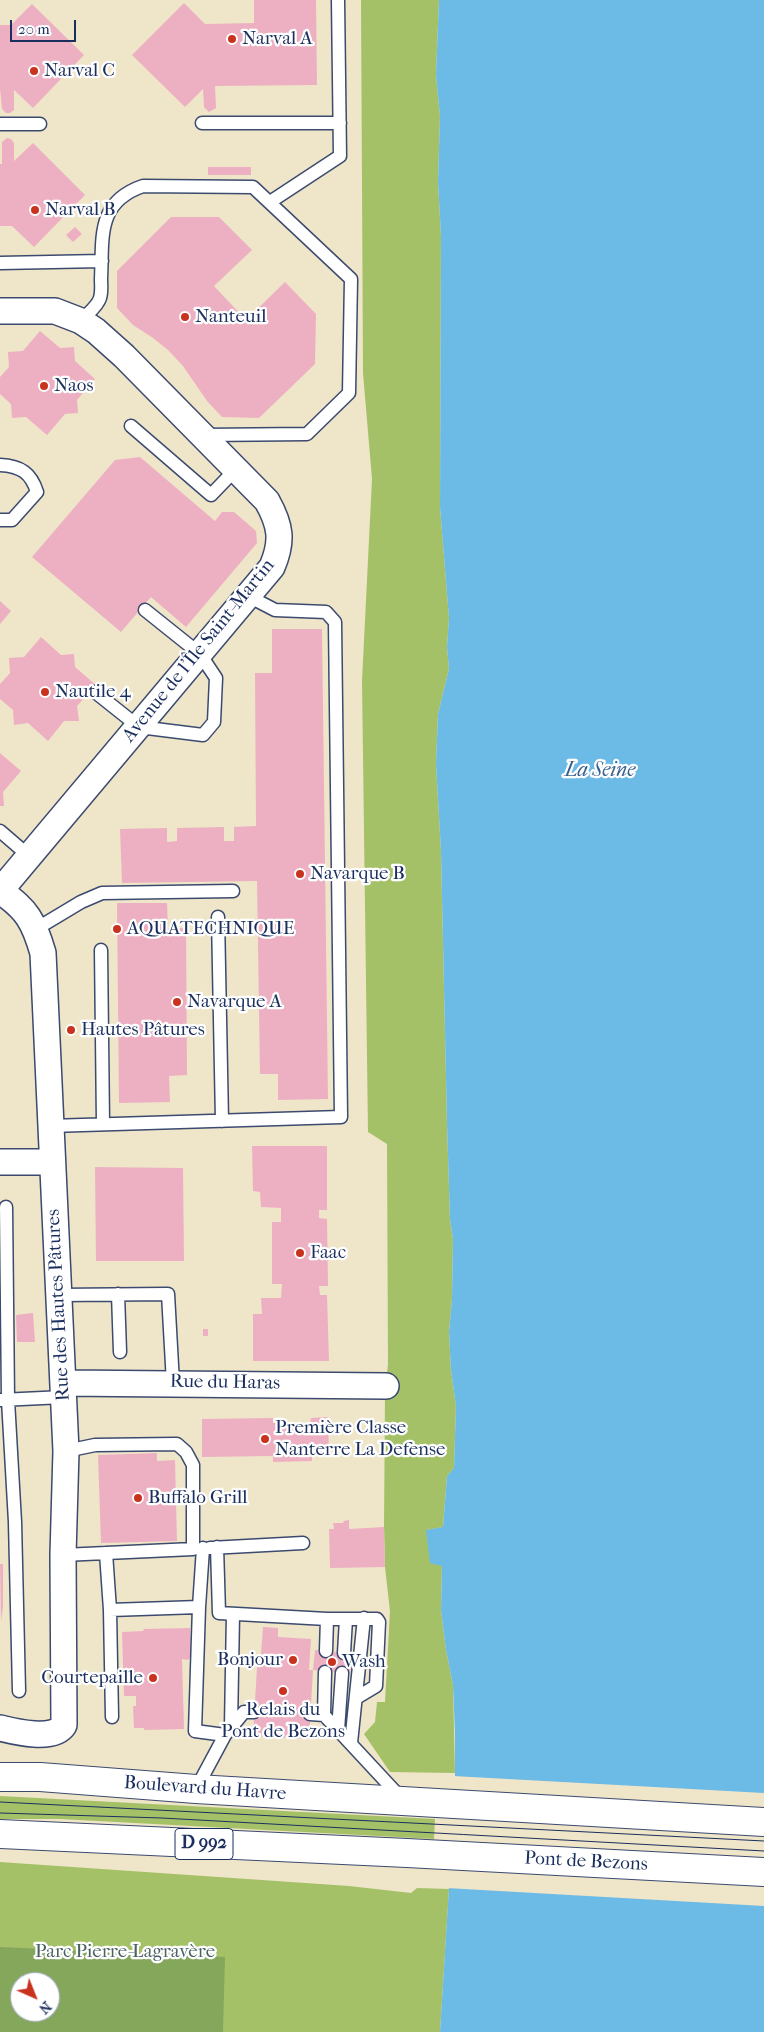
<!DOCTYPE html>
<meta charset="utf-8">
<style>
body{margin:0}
#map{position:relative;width:764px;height:2032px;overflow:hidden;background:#efe5c9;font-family:"IM FELL French Canon",serif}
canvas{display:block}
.north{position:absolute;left:10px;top:1972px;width:50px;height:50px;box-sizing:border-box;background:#fff;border:1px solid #a4acbf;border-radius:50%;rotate:136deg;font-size:14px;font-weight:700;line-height:20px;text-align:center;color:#1b2f5e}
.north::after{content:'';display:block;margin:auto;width:18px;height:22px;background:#c8321e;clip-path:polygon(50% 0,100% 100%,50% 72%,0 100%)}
.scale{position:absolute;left:10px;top:20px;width:66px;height:22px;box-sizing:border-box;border:2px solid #1b2f5e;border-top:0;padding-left:6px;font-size:15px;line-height:18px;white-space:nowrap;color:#1b2f5e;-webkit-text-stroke:4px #fff;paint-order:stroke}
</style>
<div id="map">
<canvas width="764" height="2032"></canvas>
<div class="north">N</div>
<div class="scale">20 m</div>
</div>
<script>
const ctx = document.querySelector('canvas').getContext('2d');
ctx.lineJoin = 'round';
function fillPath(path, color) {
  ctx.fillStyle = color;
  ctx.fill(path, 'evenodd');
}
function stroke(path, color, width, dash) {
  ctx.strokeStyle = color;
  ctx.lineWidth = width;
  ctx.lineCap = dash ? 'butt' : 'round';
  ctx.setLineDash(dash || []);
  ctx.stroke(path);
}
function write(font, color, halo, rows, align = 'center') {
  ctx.font = font + ' "IM FELL French Canon",serif';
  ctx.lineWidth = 4.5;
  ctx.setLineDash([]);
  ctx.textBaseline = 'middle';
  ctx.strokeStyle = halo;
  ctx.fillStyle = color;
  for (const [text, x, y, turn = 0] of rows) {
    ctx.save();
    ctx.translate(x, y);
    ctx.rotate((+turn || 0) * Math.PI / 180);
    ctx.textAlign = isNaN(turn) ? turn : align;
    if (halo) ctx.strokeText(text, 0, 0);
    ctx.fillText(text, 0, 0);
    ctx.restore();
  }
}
const green = new Path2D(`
 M361 0H439L436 75 440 116 438 182 441 236 440 507 449 618 447 647 449 669 438 714 436 764 441 851 447 1123 450 1219 453 1239 452 1299 449 1332 451 1370 456 1406 454 1468 447 1476 443 1527 427 1530 442 1566 441 1610 446 1650 453 1685 455 1773 390 1772 364 1734 375 1722 377 1702H385L390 1611 385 1567 384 1527 385 1396 388 1364 387 1144 368 1132 362 681 372 479 363 373Z
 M0 1796 435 1819 434 1839 60 1819H0Z
 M0 1862 349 1886 411 1893 417 1888 449 1889 440 2032H0ZM20 1982H50V2012H20Z`);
const forest = new Path2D(`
 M0 1947 225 1957 223 2032H0ZM20 1982H50V2012H20Z`);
const water = new Path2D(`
 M439 0H764V2032H440L455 1792V1735L453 1685 446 1650 441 1610 442 1566 430 1563 426 1530 443 1527 447 1476 454 1468 456 1406 451 1370 449 1332 452 1299 453 1239 450 1219 447 1123 441 851 436 764 438 714 449 669 447 647 449 618 440 507 441 236 438 182 440 116 436 75Z`);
const pier = new Path2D(`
 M453 1776 764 1793V1906L446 1888Z`);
const building = new Path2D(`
 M254 0H316L317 85 215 86 216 108 209 112 204 107 203 89 185 107 132 55 184 3 205 24 254 23Z
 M32 4 84 55 33 108 14 90V110L10 113H6L2 109 0 88V25H11Z
 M7 138 11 139 14 143V161L33 143 85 195 34 247 12 226H0V164H2V142Z
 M208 167H251V175H208Z
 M171 217H219L252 250 214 286 246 320 285 282 316 314 315 364 259 418 222 417 207 401 183 366 168 350 153 338 133 325 117 308V271Z
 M75 227 82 234 73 242 66 235Z
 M40 331 60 348 74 347 75 361 95 379 77 400 78 413 65 414 47 435 26 417 12 418 11 404 0 394V377L9 367 8 352 23 351Z
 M140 457 215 521 222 512H234L256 531 257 543 186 627 151 597 121 632 32 557 115 460Z
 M0 601 11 611 0 624Z
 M272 629H322L328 1099 278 1100V1074H260L257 881 122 883 120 829 167 828V842L177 841V828L224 827V841H234V827L256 826 255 673H272Z
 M41 637 61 655 74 654 75 667 96 685 77 706 79 721H64L48 741 28 723 14 725 13 710 0 699V684L10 673 9 658 24 657Z
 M0 753 21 771 3 792 4 806H0Z
 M117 903H167L168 928H186L187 1075 169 1076 170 1102 119 1103Z
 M252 1146H327V1210H319V1218L327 1219 328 1286H319L320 1295H327L329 1361H253V1314H262L261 1298H281L282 1284H272V1222H281V1208L261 1207 260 1192 253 1191Z
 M95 1167 183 1168 184 1261H96Z
 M33 1313 35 1342H17L16 1315Z
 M203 1329H208V1336H203Z
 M328 1417 329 1455 312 1456V1461L273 1462V1456L202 1457V1419L273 1418V1423H310L311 1418Z
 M157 1453V1461L175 1460 177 1541 101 1543 98 1455Z
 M349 1520V1529L384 1527 385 1567 330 1568 329 1529H334L333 1523H343L344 1521Z
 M0 1564H3V1607L1 1621Z
 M263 1627 278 1628V1637L311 1639 309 1670H313L315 1650 351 1654 350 1673 313 1670 309 1739 253 1736 257 1667H260Z
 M190 1628 191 1656 188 1660 182 1659 184 1729 144 1730V1728H134L133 1706H136V1696H124L122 1632 143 1631 144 1629Z`);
const service = new Path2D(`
 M202 123H340
 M0 124H40
 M270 202 340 156 338 0
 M0 263 102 261
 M81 321C86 315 98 306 100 298 102 292 101 284 101 279 103 238 96 202 143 186L253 187 351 279 349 393 307 434 204 435
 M131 426 211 495 236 469
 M0 465C21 466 31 473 37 492L12 520H0
 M95 692 139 727 203 735 214 722 216 678 200 654 145 610
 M0 831 29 856
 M218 917 222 1121
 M36 929 81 902 102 893 233 891
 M101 950 103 1124
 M50 1126 341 1117 335 622 326 612 275 610 248 596
 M6 1207 8 1400 15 1522 19 1691
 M118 1294 120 1352
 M59 1295 168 1294 173 1383
 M0 1400 64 1397
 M217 1547 219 1613 327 1619H377L379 1622 376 1686 356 1698
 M203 1548 199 1607 195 1731 225 1735
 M210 1548 303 1543
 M106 1553 110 1610 112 1717
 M63 1555 193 1549V1465L186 1452 177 1444 95 1445 66 1451
 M110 1610 199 1607
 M326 1651 327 1619
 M344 1653 346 1619
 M310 1714 324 1715 402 1799
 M324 1715 325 1672
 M231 1726 233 1614
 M338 1730 342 1673
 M351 1743 364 1618
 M196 1789 225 1735 244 1712H254`);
const minor = new Path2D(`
 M0 311H55L81 321 96 331 124 356 267 501C281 526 283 541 272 567L0 891
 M0 891C27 909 34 922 43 953L66 1451 63 1555 64 1725C54 1741 16 1732 0 1728
 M0 1162H52
 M64 1383 386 1386`);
const primary = new Path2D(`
 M0 1777H40L196 1789 764 1822
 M0 1834 407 1853 764 1872`);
const tram = new Path2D(`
 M0 1802 764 1841
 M0 1813 162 1818 764 1851`);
const markers = [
 [232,39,5,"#c8321e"],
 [34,71,5,"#c8321e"],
 [35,210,5,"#c8321e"],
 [185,317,5,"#c8321e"],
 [44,386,5,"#c8321e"],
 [45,692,5,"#c8321e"],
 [300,874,5,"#c8321e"],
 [117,929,5,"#c8321e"],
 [177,1002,5,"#c8321e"],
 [71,1030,5,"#c8321e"],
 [300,1253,5,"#c8321e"],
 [265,1439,5,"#c8321e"],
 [138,1498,5,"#c8321e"],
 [293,1660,5,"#c8321e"],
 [332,1662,5,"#c8321e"],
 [153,1678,5,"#c8321e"],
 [283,1691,5,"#c8321e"]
];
const shields = [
 [204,1844,58]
];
const shieldNames = [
 ["D 992",204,1844]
];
const poiNames = [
 ["Narval A",242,39],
 ["Narval C",44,71],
 ["Narval B",45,210],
 ["Nanteuil",195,317],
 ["Naos",54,386],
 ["Nautile 4",55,692],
 ["Navarque B",310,874],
 ["AQUATECHNIQUE",127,929],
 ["Navarque A",187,1002],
 ["Hautes Pâtures",81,1030],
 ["Faac",310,1253],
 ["Première Classe",275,1428],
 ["Nanterre La Defense",275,1450],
 ["Buffalo Grill",148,1498],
 ["Bonjour",283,1660,"right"],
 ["Wash",342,1662],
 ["Courtepaille",143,1678,"right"],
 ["Relais du",283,1710,"center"],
 ["Pont de Bezons",283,1732,"center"]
];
const streetNames = [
 ["Avenue de l'Île Saint-Martin",199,651,-51],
 ["Rue des Hautes Pâtures",59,1305,-93],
 ["Rue du Haras",225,1383,1],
 ["Boulevard du Havre",205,1789,4],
 ["Pont de Bezons",586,1862,3]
];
const parkNames = [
 ["Parc Pierre-Lagravère",125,1952]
];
const waterNames = [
 ["La Seine",600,771]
];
fillPath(green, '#a5c168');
fillPath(forest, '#84a75c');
fillPath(water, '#6cbae6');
fillPath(pier, '#efe5c9');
fillPath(building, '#edb0c3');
stroke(service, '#3b4a6e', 15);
stroke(minor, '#3b4a6e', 28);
stroke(primary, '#3b4a6e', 30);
stroke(service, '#fff', 12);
stroke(minor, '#fff', 25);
stroke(primary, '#fff', 28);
stroke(tram, '#1b2f5e', 1);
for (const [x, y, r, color] of markers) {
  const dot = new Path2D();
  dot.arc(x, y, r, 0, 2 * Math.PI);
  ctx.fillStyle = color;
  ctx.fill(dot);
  stroke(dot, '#fff', 2);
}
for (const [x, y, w] of shields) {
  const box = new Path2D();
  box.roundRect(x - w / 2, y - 15.5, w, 31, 4);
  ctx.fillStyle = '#fff';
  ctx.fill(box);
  stroke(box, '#1b2f5e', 1);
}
write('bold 18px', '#1b2f5e', null, shieldNames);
write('19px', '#1b2f5e', '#fff', poiNames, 'left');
write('19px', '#1b2f5e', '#fff', streetNames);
write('19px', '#4b6262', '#fff', parkNames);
write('italic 20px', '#37608e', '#fff', waterNames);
</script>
